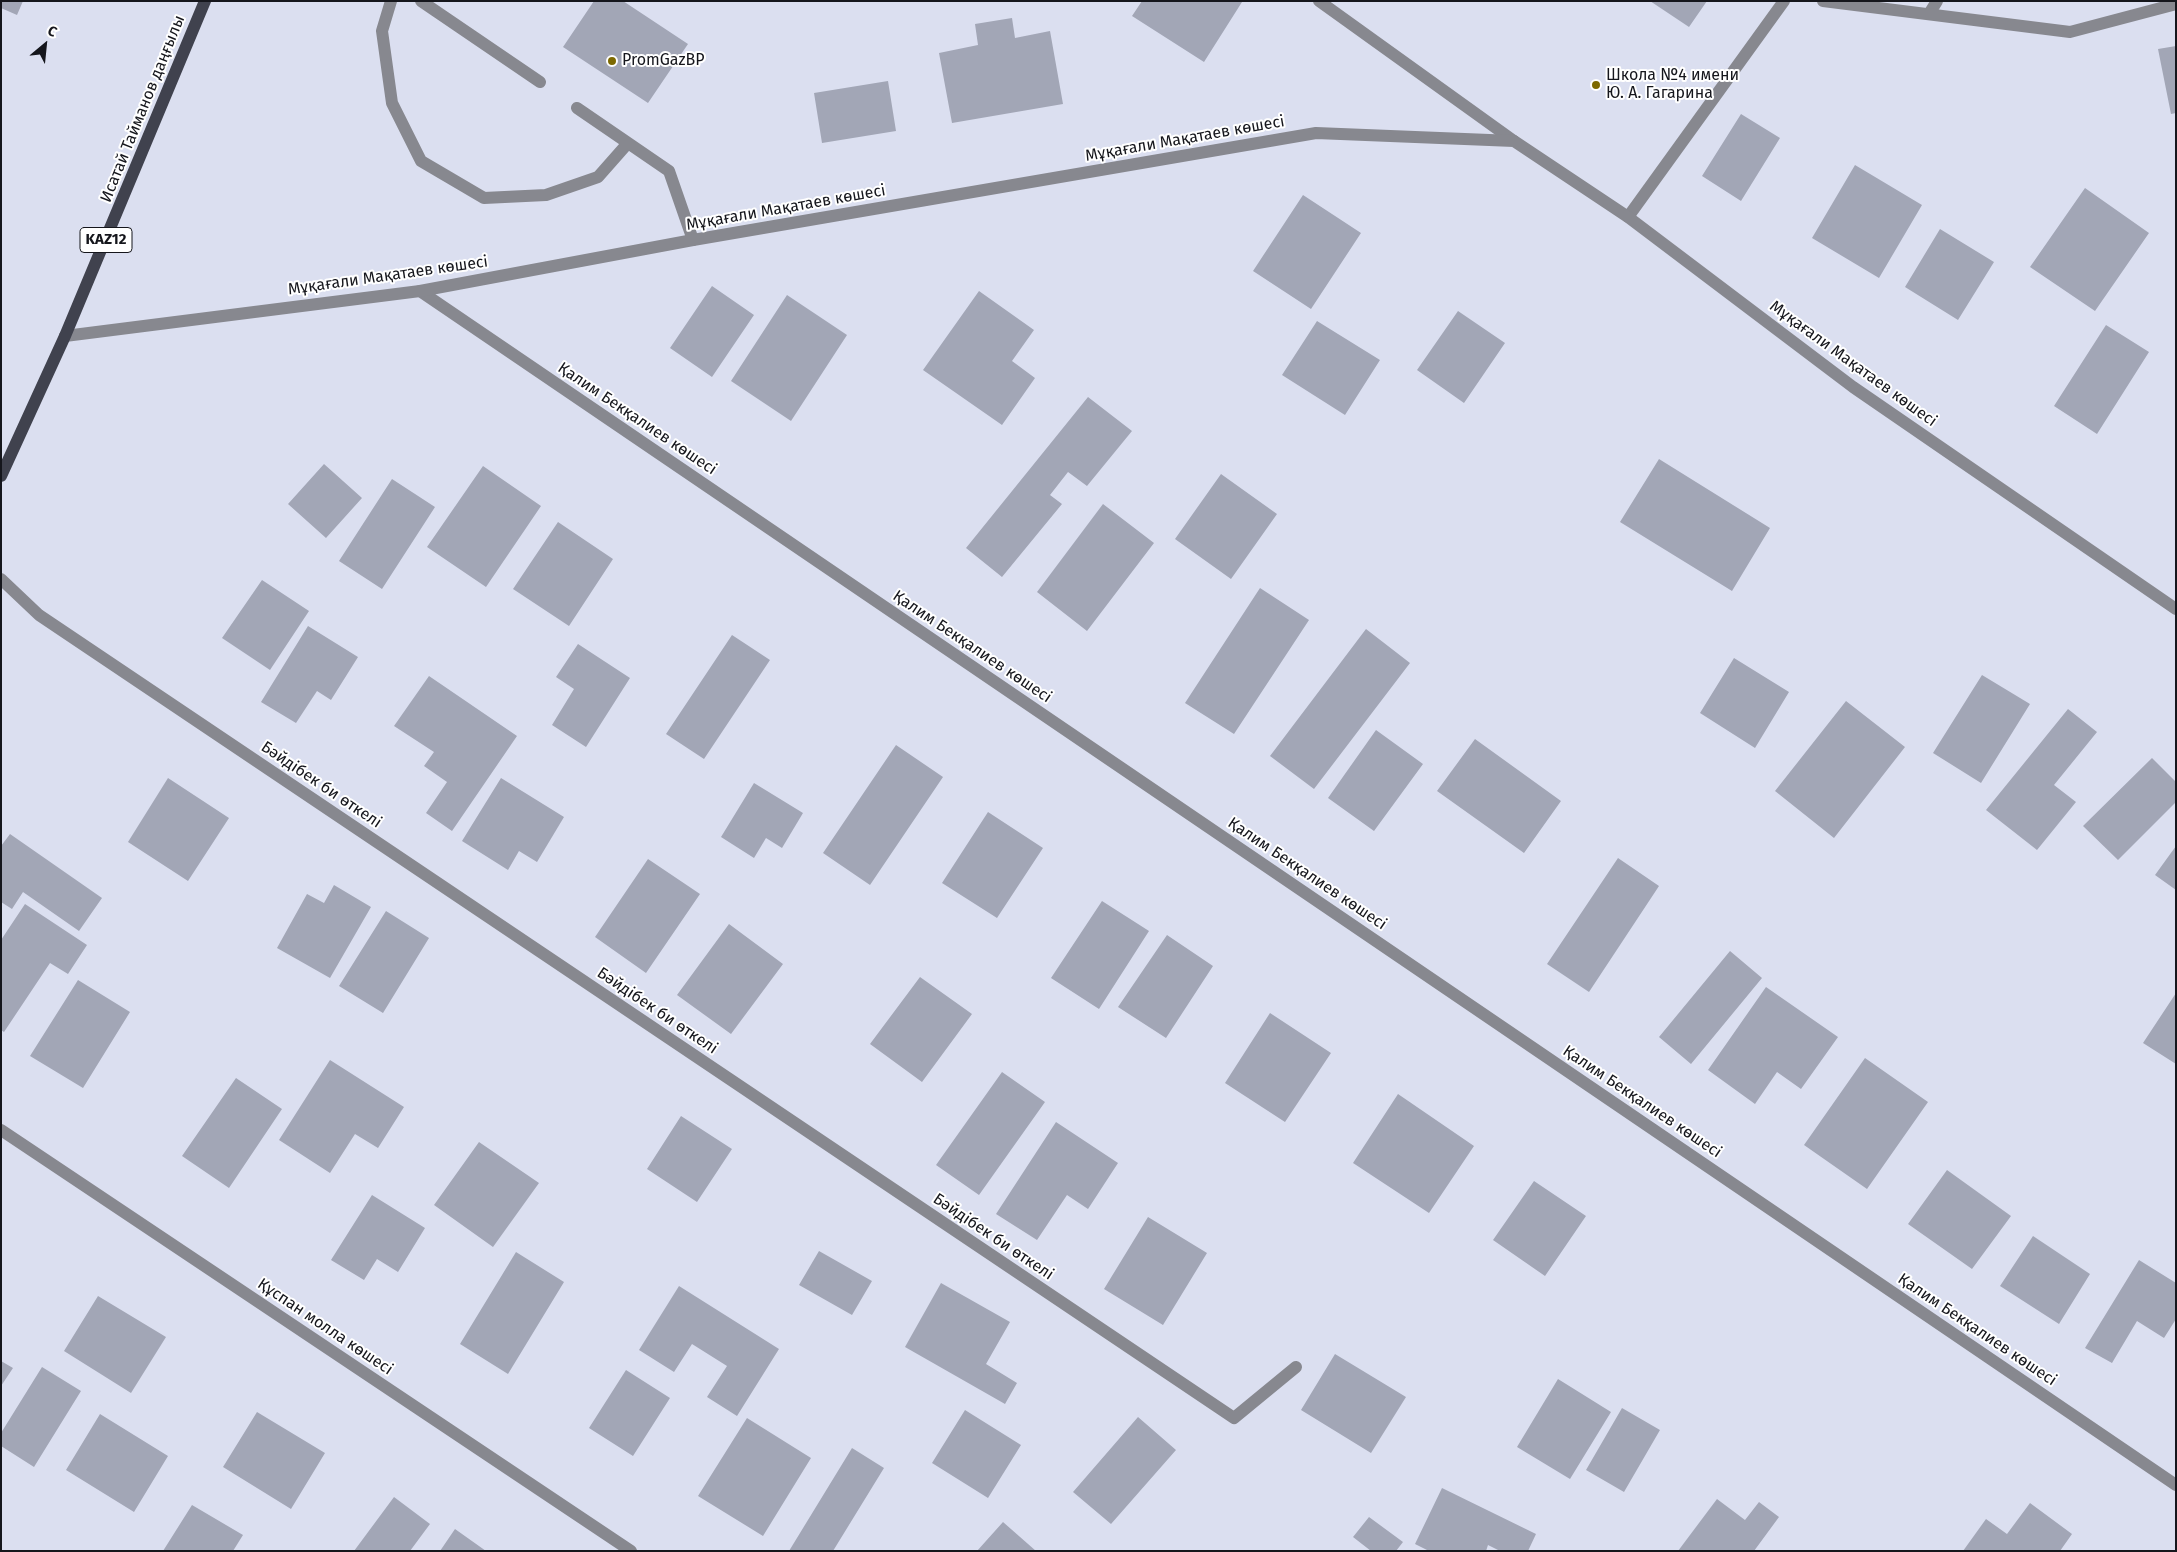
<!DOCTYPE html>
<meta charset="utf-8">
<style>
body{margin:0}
#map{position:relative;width:2177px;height:1552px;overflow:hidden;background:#dbdff0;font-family:"Fira Sans",sans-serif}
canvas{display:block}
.frame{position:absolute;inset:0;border:2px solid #15161c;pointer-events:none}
.north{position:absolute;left:20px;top:20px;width:50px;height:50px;-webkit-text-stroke:4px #fff;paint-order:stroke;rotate:28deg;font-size:14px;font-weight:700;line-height:20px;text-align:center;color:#15161c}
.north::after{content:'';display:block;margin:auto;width:18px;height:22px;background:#15161c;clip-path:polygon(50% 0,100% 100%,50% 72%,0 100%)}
</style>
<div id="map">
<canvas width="2177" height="1552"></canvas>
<div class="frame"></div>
<div class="north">С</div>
</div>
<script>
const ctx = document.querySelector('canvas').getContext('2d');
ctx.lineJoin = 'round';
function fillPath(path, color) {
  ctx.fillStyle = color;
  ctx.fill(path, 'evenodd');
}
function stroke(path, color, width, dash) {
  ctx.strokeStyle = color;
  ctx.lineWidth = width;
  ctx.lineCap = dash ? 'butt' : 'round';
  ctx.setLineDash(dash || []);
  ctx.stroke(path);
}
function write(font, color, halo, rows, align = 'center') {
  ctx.font = font + ' "Fira Sans",sans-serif';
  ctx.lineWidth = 4;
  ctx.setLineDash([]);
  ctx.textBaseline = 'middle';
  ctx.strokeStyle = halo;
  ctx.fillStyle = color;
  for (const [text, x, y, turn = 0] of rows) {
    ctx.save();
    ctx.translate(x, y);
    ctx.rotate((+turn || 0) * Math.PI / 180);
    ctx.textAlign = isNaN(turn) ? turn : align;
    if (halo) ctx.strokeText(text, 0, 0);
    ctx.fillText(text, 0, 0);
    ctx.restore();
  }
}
const building = new Path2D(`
 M1 1H23L17 15 1 8Z
 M594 1H623L688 44 648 103 563 47Z
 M1142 1H1240L1242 2 1204 62 1132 16Z
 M1650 1H1707L1689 27Z
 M1012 18 1015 38 1050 31 1063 104 952 123 939 53 978 45 975 24Z
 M2176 46V113L2171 114 2158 49Z
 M888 81 896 131 822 143 814 93Z
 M1741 114 1780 138 1741 201 1702 176Z
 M1855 165 1922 205 1879 278 1812 238Z
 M2085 188 2149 233 2095 311 2030 267Z
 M1303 195 1361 233 1311 309 1253 271Z
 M1940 229 1994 262 1958 320 1905 287Z
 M712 286 754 315 712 377 670 348Z
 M979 291 1034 330 1012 361 1035 378 1002 425 923 370Z
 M787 295 847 335 791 421 731 381Z
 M1458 311 1505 343 1464 403 1417 370Z
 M1317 321 1380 360 1345 415 1282 375Z
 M2106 325 2149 352 2097 434 2054 406Z
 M1088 397 1132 431 1087 486 1068 472 1050 495 1062 504 1002 577 966 548Z
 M1659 459 1770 528 1732 591 1620 522Z
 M324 464 362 498 326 538 288 504Z
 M483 466 541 506 486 587 427 547Z
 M1221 474 1277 514 1231 579 1175 539Z
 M392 479 435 507 382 589 339 561Z
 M1103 504 1154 543 1087 631 1037 592Z
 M558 522 613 559 569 626 513 589Z
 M262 580 309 611 270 670 222 638Z
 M1260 588 1309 620 1234 734 1185 703Z
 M308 626 358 657 331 700 317 691 296 723 261 702Z
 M1366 629 1410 663 1314 789 1270 756Z
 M732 635 770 660 704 759 666 734Z
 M578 644 630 678 586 747 552 725 574 689 556 677Z
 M1734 658 1789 692 1755 748 1700 713Z
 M1982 675 2030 704 1981 783 1933 753Z
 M429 676 517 736 452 831 426 813 447 782 424 766 434 752 394 726Z
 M1846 701 1905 747 1834 838 1775 791Z
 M2068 709 2097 732 2054 785 2076 802 2037 850 1986 810Z
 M1376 730 1423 764 1374 831 1328 798Z
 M1475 739 1561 801 1524 853 1437 791Z
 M896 745 943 777 870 885 823 853Z
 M2152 758 2176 782V802L2118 860 2083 826Z
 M168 778 229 818 188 881 128 842Z
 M501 778 564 817 537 862 519 851 508 870 462 841Z
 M754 783 803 813 782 848 766 838 754 858 721 837Z
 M988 812 1043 848 997 918 942 883Z
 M10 834 102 898 79 931 23 892 12 909 1 902V846Z
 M2176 846V890L2155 875Z
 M1618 858 1659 886 1589 992 1547 964Z
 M648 859 700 894 646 973 595 937Z
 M334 885 371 907 330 978 277 948 307 894 324 903Z
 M1102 901 1149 931 1099 1009 1051 978Z
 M25 904 87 945 68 974 50 963 4 1032 1 1030V940Z
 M386 911 429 938 383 1013 339 986Z
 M729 924 783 964 731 1034 677 995Z
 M1167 935 1213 966 1166 1038 1118 1007Z
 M1730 951 1762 978 1691 1064 1659 1037Z
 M920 977 972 1014 922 1082 870 1044Z
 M78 980 130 1012 83 1088 30 1056Z
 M1766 987 1838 1037 1801 1089 1777 1072 1755 1104 1708 1070Z
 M2176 993V1064L2143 1043Z
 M1270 1013 1331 1053 1285 1122 1225 1083Z
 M1865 1058 1928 1102 1867 1189 1804 1145Z
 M330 1060 404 1107 378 1148 355 1134 330 1173 279 1140Z
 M1002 1072 1045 1102 979 1195 936 1165Z
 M236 1078 282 1109 229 1188 182 1156Z
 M1398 1094 1474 1146 1429 1213 1353 1163Z
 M681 1116 732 1149 697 1202 647 1169Z
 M1056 1122 1118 1163 1088 1209 1067 1195 1037 1240 996 1214Z
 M479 1142 539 1183 493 1247 434 1205Z
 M1947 1170 2011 1216 1972 1269 1908 1224Z
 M1534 1181 1586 1216 1545 1276 1493 1240Z
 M372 1195 425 1228 398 1272 377 1259 364 1280 331 1260Z
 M1148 1217 1207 1253 1163 1325 1104 1289Z
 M2033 1236 2090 1274 2059 1324 2000 1286Z
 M819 1251 872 1281 852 1315 799 1285Z
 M516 1252 564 1282 508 1374 460 1344Z
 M2139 1260 2176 1283V1319L2164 1338 2137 1321 2112 1363 2085 1348Z
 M941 1283 1010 1322 986 1364 1017 1383 1005 1404 905 1347Z
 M679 1286 779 1349 737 1416 707 1397 727 1366 692 1344 674 1372 639 1350Z
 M98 1296 166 1337 131 1393 64 1351Z
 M1335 1354 1406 1397 1371 1453 1301 1410Z
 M1 1361 13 1368 1 1386Z
 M42 1367 81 1391 34 1467 1 1446V1433Z
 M626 1370 670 1398 633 1456 589 1428Z
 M1558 1379 1611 1412 1570 1479 1517 1447Z
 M1622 1408 1660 1430 1624 1492 1586 1470Z
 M965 1410 1021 1445 988 1498 932 1463Z
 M257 1412 325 1453 291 1509 223 1467Z
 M100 1414 168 1456 134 1512 66 1470Z
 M1138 1417 1176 1450 1111 1524 1073 1492Z
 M747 1418 811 1458 763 1536 698 1496Z
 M852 1448 884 1468 833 1551H789Z
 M1442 1488 1536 1534 1528 1551H1500L1488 1545 1486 1551H1429L1415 1544Z
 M394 1497 430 1524 410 1551H354Z
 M1717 1499 1745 1520 1759 1502 1779 1517 1754 1551H1678Z
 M2030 1503 2072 1534 2060 1551H1963L1986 1519 2007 1534Z
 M192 1505 243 1535 233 1551H163Z
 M1369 1517 1403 1542 1396 1551H1371L1353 1537Z
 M1003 1522 1036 1551H977Z
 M455 1529 486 1551H440Z`);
const service = new Path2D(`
 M391 1 382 31 392 103 421 161 484 198 546 195 598 177 628 143
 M421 1 540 82
 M1929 14 1937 1
 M577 108 669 171 693 240`);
const minor = new Path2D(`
 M1319 1 1514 141
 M1823 1 2070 32 2176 4
 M1628 217 1784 1
 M420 291 2176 1485
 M1 579 39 615 1234 1418 1296 1367
 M1 1130 631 1551`);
const tertiary = new Path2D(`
 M65 336 420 291 693 240 1316 133 1514 141 1628 217 1853 387 2176 609`);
const primary = new Path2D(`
 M1 476 65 336 205 1`);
const markers = [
 [612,61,5,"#7d6900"],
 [1596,85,5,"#7d6900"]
];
const shields = [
 [106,240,52]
];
const shieldNames = [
 ["KAZ12",106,240]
];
const poiNames = [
 ["PromGazBP",622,61],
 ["Школа №4 имени",1606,76],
 ["Ю. А. Гагарина",1606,94]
];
const streetNames = [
 ["Исатай Тайманов даңғылы",143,109,-68],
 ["Мұқағали Мақатаев көшесі",1185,139,-10],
 ["Мұқағали Мақатаев көшесі",786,208,-10],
 ["Мұқағали Мақатаев көшесі",388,276,-8],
 ["Мұқағали Мақатаев көшесі",1853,364,36],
 ["Қалим Бекқалиев көшесі",637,419,34],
 ["Қалим Бекқалиев көшесі",972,647,34],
 ["Бәйдібек би өткелі",321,785,34],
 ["Қалим Бекқалиев көшесі",1307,874,34],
 ["Бәйдібек би өткелі",657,1011,34],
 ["Қалим Бекқалиев көшесі",1642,1102,34],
 ["Бәйдібек би өткелі",993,1237,34],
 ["Құспан молла көшесі",325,1327,34],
 ["Қалим Бекқалиев көшесі",1977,1330,34]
];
fillPath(building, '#a2a6b6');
stroke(service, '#87888f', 12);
stroke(minor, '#87888f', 12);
stroke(tertiary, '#87888f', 12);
stroke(primary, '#40424e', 12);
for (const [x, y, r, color] of markers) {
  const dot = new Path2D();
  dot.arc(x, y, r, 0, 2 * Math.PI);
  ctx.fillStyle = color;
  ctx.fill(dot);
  stroke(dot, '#fff', 2);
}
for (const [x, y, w] of shields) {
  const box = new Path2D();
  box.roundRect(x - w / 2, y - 12.5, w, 25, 4);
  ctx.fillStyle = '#fff';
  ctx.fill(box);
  stroke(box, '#15161c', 1);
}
write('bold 15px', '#15161c', null, shieldNames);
write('16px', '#15161c', '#fff', poiNames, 'left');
write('16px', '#15161c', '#fff', streetNames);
</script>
